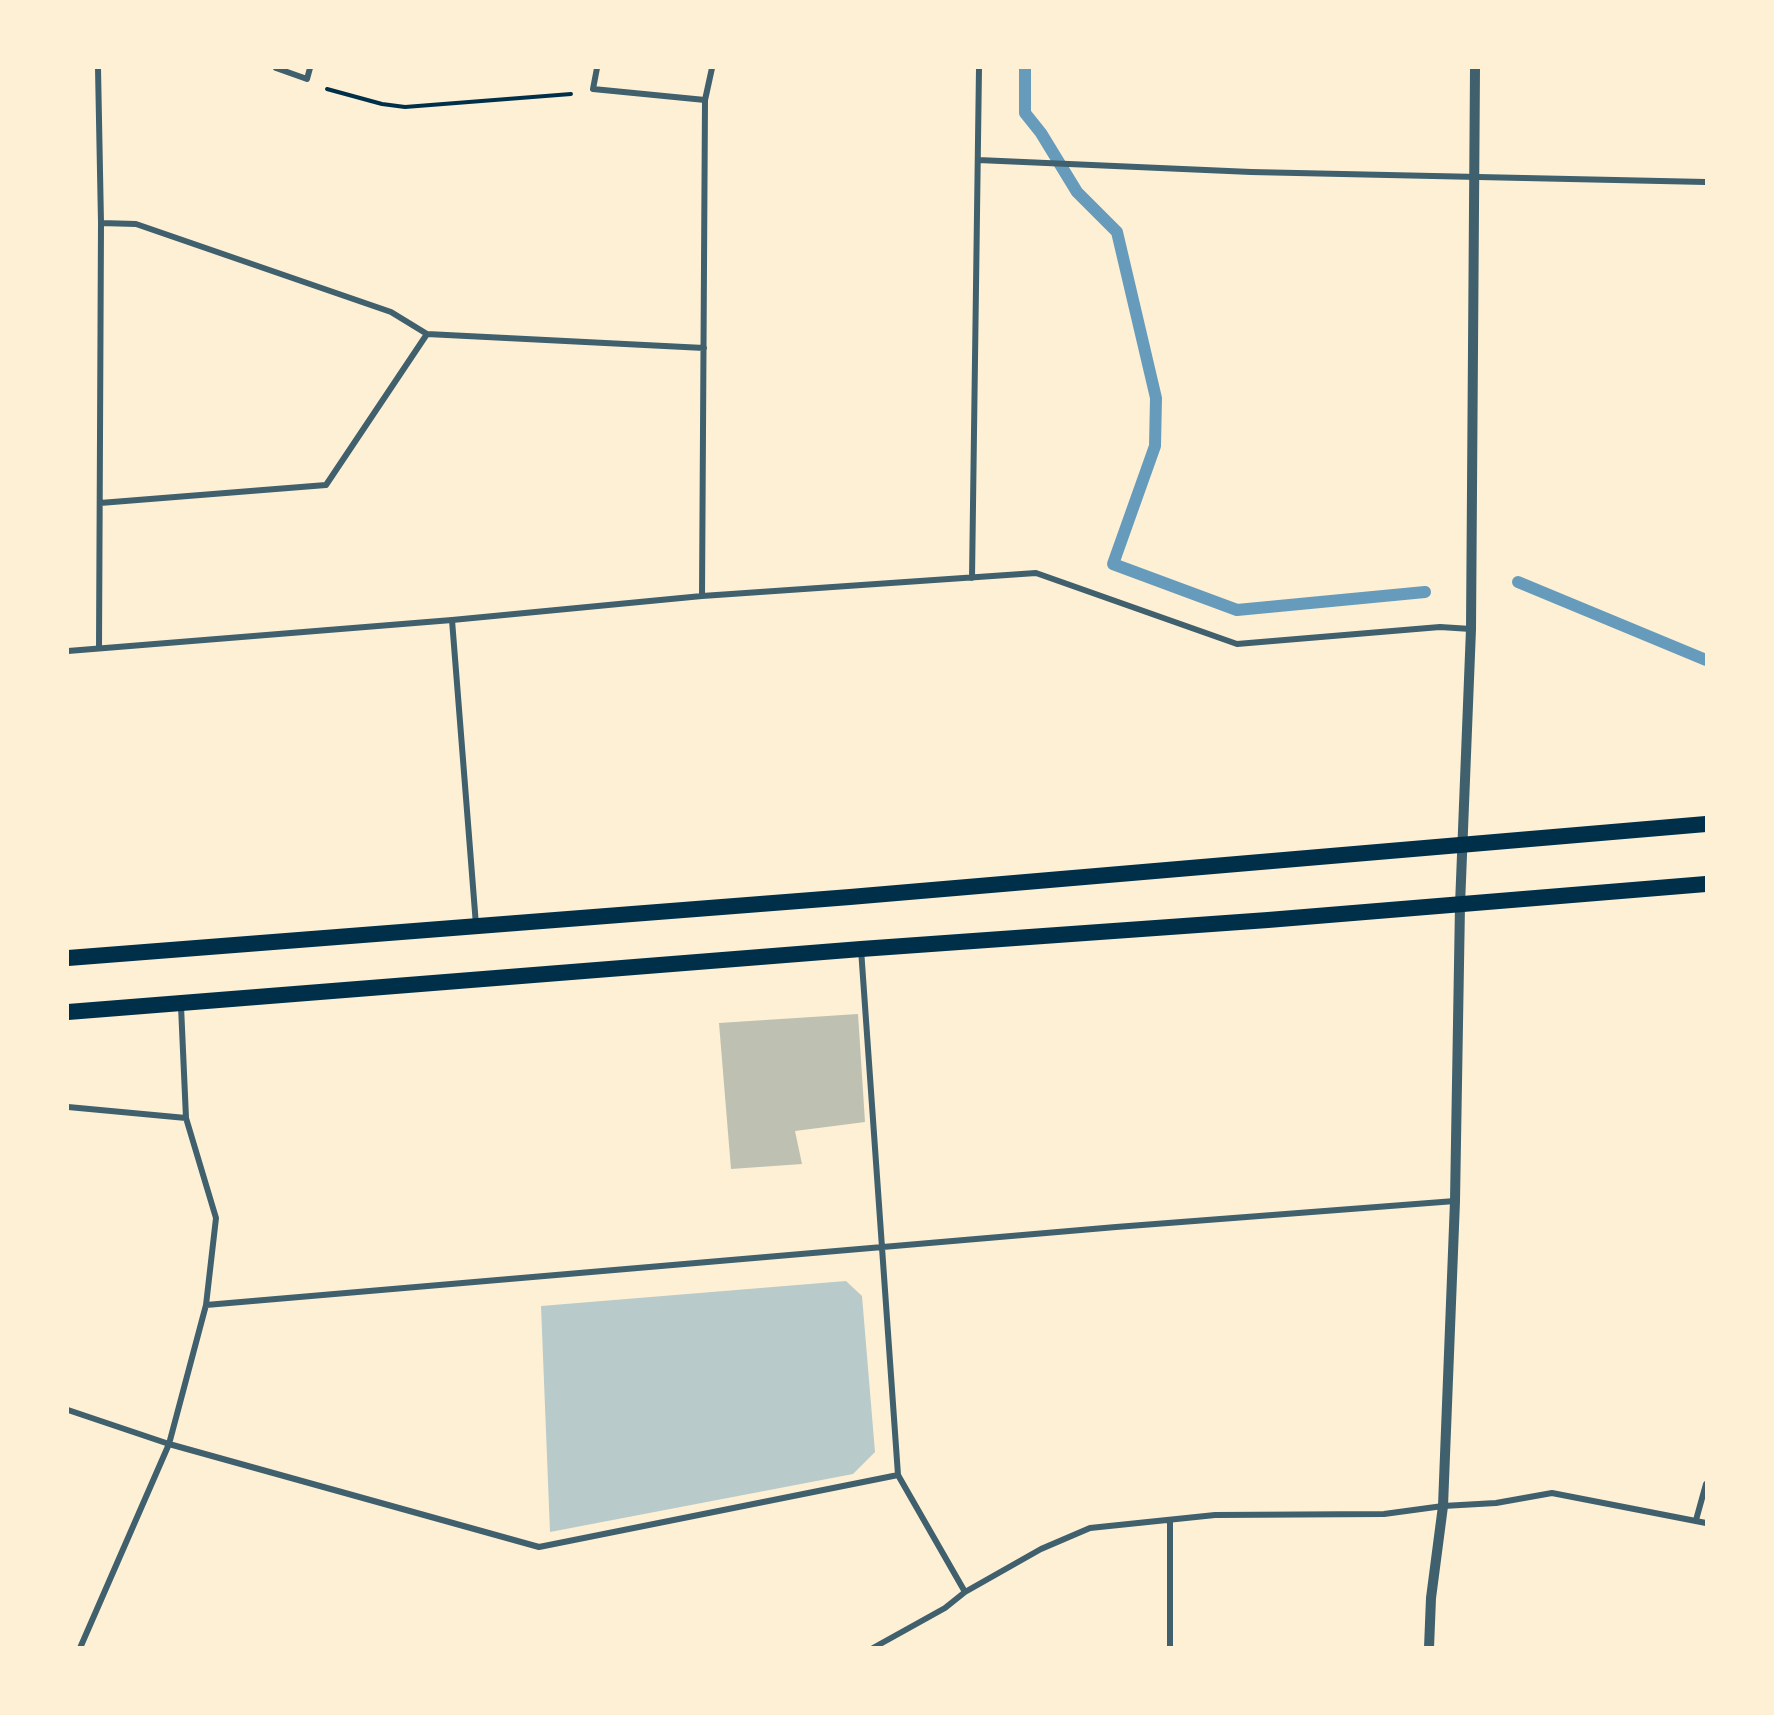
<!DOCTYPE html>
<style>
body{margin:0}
#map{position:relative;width:1774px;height:1715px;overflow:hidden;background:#fdf0d5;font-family:"PT Sans",sans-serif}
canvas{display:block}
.frame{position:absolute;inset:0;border:69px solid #fdf0d5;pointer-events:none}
</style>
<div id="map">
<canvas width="1774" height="1715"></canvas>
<div class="frame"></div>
</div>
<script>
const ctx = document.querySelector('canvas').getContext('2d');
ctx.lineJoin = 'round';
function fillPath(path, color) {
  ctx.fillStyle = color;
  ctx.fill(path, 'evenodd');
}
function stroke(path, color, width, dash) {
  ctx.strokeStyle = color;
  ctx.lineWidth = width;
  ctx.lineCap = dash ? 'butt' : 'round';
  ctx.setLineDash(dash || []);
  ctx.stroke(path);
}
const green = new Path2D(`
 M846 1281 862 1296 875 1452 853 1474 550 1532 541 1306Z`);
const stream = new Path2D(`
 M1025 68V113L1041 133 1077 192 1117 232 1156 398 1155 446 1113 564 1237 610 1425 592
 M1518 582 1706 660`);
const building = new Path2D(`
 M858 1014 865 1122 795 1131 802 1164 731 1169 719 1023Z`);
const path = new Path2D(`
 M327 89 382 104 405 107 571 94`);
const minor = new Path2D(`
 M98 68 101 223 99 648
 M276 68 307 79 310 68
 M597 68 593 89 705 100
 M978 160 1251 172 1706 182
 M101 223 136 224 391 312 427 334 704 348
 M100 503 326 485 427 334
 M972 578 979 68
 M702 596 705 100 712 68
 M452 620 476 925
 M68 651 452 620 702 596 1036 573 1237 644 1440 627 1471 629
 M861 949 898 1475 965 1592
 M68 1107 186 1118
 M206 1305 1116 1227 1455 1201
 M68 1410 169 1444 539 1547 898 1475
 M1696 1520 1706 1484
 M80 1648 169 1444 206 1305 216 1218 186 1118 181 1006
 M873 1648 945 1608 965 1592 1041 1549 1090 1528 1215 1515 1384 1514 1443 1506 1496 1503 1552 1493 1706 1523
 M1170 1648V1520`);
const tertiary = new Path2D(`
 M1429 1648 1431 1598 1443 1506 1455 1201 1460 905 1471 629 1475 68`);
const trunk = new Path2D(`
 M68 958 850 897 1706 824
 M68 1012 861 949 1268 920 1706 884`);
fillPath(green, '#b9caca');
stroke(stream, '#669bbc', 12);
fillPath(building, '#bec0b2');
stroke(path, '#003049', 4);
stroke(minor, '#3f606c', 6);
stroke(tertiary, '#3f606c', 10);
stroke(trunk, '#003049', 16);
</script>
